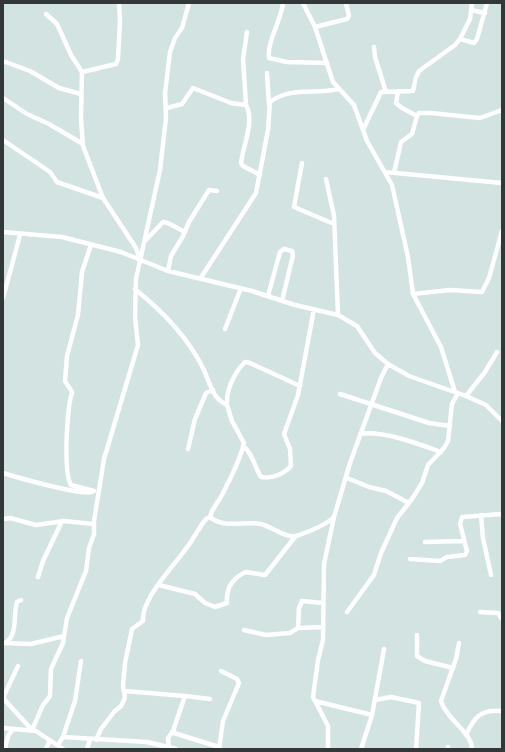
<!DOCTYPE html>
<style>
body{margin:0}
#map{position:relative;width:505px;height:752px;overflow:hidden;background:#d2e3e2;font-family:"Crimson Pro",serif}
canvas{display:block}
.frame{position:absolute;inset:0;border:4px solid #313837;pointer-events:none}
</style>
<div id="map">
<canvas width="505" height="752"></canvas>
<div class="frame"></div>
</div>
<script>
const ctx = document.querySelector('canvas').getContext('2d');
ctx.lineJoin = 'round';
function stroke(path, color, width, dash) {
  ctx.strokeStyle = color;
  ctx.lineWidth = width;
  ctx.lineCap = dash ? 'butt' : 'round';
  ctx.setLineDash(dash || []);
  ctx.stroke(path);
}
const minor = new Path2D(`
 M119 3 120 21 118 59 116 64 82 72 81 119 83 146 103 198 136 248 140 260
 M283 3C281 21 267 41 269 58L287 62 327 63
 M303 3 315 27 333 82 354 105 367 141 392 185 408 257 413 294 441 347 455 392
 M471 10 485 13
 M46 14 57 24 71 55 82 72
 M315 27 347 19 349 16 346 3
 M460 39 474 43 477 39 487 3
 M374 47 375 57 386 92
 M3 61 30 71 59 88 81 94
 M267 73 269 105
 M398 92 396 103 402 108 417 116
 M3 98 27 114 49 124 83 144
 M246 105 243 59 247 32
 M167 108 182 104 193 88 231 103 246 105C255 122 243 145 241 163L243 166 260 175
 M363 130 381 92 413 91 416 77 419 71 455 45 460 39 470 19 472 3
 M3 140 50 172 57 182 103 198
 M302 163 294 207 334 224
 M385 172 502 183
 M394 173 401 142 412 134 417 116 419 113H431L480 118 502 110
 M326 179 334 216 338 315
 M3 232 62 237 121 252 168 271 252 291 295 305 338 315 357 326 375 353 388 364 409 376 466 396 486 405 502 421
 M146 240 163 222 168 223 185 232
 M91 245 82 272 78 315 67 356 65 381 72 392C67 409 63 471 71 485L94 491
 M168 271 171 256 183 236 189 222 209 190 217 191
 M200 279 256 193 268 130 270 102C291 86 315 95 338 89
 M413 294 450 290 482 292 489 278 502 231
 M268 296 280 252 284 249 292 251 293 255 282 301
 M3 298 20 235
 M225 329 241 288
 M340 394 429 423 450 426
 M466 396 485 372 497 352
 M227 405C226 390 234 373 245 362L250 363 300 386
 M360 434C382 430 419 444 441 452
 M243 446C252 452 255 468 261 477 272 479 284 474 291 466L290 449 284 434 298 395 314 309
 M188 449 195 419 206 393 213 390
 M3 473C19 478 79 495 92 492
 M347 478 369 487 386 491 409 503
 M481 515 483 538 491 575
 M210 517C223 529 246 521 261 524 270 526 288 539 296 536 308 532 325 526 334 517
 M3 519 10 518 36 525 64 521 93 524
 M425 542 464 541
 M410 559 440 561 447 557 465 555 467 551 460 524 462 517 502 514
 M38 577 43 561 62 521
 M159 585 195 594 205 603 215 607 227 603C226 589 232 578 246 572L265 575 295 537
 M347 612 374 575 381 553 397 518 412 499 422 483 428 465 444 448 448 441 452 404 458 393
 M480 612 498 613 502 619
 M298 628 299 608 302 601 323 603
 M244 630 266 635 290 633 298 628 322 627
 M417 635V656L425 661 453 668
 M5 643 31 644 64 636
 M5 643C18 636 13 615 17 602L21 600
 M459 643 456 659 441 701C446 719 472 732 472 749
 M125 691 185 696 174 728V733L219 747
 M185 696 210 699
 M3 698 32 730 43 705 50 696 51 669 63 643 67 618 86 571 89 548 94 534V521L104 459 138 345 135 317 136 279 160 170 166 118 165 93 170 52 175 38 182 28 189 3
 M3 698 18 666
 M375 700 391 697 419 703 416 749
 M315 701 372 715
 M3 728 36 731 63 749
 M466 735C474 717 481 709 502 711
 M63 737 75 701 81 661
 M96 740 101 729 114 712 121 706 125 698 123 686 125 663 132 629 143 621C141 599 173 567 185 550 193 540 198 529 206 519L210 517C212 508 218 503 222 495 230 479 240 461 244 443L232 421 227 405C213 399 210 384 204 370 188 337 163 312 135 289
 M58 745 63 737 147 742 176 749
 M169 747 168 738 173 731
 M448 747V749
 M5 749 8 736 13 729
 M46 749 50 740
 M87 749 90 740
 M219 749 223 721 239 683 237 679 221 671
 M328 749V726L313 697 318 660 323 640 324 564 334 517 350 463 381 378 388 364
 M361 749 372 715 384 649`);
stroke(minor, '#fff', 4.5);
</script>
